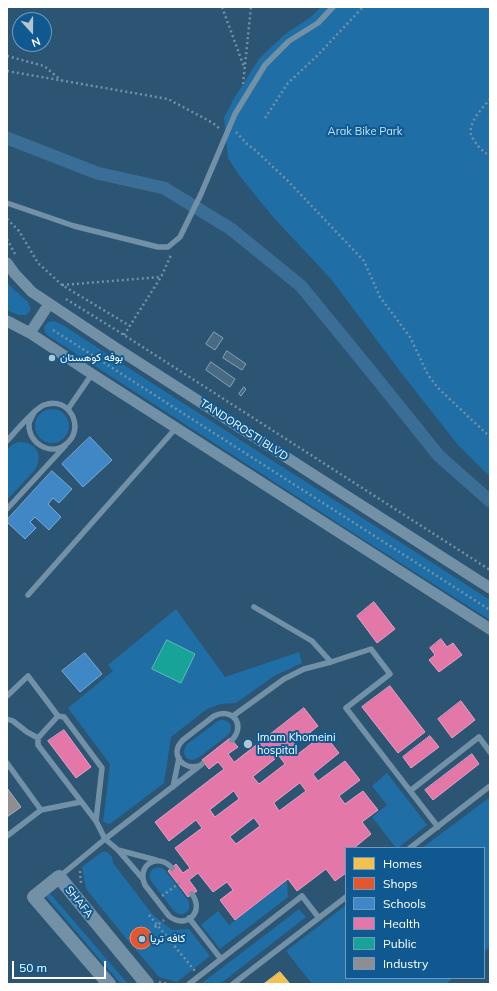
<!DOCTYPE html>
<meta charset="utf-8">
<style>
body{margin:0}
#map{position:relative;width:497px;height:991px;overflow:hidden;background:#2c5573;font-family:Mulish,sans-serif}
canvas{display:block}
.frame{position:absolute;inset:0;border:8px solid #fff;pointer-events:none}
.legend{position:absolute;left:345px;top:847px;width:140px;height:132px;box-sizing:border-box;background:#0f5990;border:1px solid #6f9bbc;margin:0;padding:5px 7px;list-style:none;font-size:12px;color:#fff}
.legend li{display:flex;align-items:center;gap:8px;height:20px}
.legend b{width:20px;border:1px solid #6f9bbc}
.north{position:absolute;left:12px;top:12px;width:40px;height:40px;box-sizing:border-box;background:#0f5990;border:1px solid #6f9bbc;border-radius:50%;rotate:159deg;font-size:11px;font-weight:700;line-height:16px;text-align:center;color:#fff}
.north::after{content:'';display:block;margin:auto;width:14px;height:18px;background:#b5c4ce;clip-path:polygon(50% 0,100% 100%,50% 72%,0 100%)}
.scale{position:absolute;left:12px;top:961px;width:94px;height:18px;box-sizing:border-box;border:2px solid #fff;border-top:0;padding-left:5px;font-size:12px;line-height:14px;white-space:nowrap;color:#fff;-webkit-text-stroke:3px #0f5990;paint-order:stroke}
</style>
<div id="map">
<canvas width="497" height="991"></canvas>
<div class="frame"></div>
<ul class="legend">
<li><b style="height:11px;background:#f2c14e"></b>Homes</li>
<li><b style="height:11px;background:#e4572e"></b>Shops</li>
<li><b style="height:11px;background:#3f88c5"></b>Schools</li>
<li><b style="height:11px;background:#e377a8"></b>Health</li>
<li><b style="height:11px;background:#17a398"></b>Public</li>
<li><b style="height:11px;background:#8d8d92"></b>Industry</li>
</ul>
<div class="north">N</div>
<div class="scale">50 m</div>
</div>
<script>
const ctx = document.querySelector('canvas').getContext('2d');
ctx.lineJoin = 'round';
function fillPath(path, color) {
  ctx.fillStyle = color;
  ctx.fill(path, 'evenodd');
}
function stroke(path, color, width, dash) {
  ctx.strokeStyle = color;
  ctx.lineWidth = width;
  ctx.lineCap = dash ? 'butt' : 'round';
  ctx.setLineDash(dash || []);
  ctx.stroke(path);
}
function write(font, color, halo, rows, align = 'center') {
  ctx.font = font + ' Mulish,Vazirmatn,sans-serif';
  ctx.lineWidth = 4;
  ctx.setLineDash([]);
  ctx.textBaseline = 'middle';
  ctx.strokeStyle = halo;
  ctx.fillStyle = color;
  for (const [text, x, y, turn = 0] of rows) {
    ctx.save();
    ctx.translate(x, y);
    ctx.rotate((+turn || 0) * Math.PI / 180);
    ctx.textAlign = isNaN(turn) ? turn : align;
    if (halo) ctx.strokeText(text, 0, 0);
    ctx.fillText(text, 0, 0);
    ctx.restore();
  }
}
const green = new Path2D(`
 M321 7H490V477L458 445 399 370 331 279 273 217 239 175 228 158 224 118 233 100 259 59 284 35 312 16Z
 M8 284 28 302 31 310 26 315H18L7 310V286Z
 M54 321 63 325C204 418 348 508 490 600V620L358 536 47 335 45 332 44 327 48 322Z
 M35 426a17 17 0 1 1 34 0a17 17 0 1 1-34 0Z
 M18 442C36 441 45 456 34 471L7 500V450L13 444Z
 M176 609 225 677 299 652 302 663 274 676 236 703 221 704 207 709 171 737 164 783 110 824 103 822 110 764 68 708 113 671 108 665Z
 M221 720C231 720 234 728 228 735L198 758C187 764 180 754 187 744L218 721Z
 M387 773 427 825 398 848H396L372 817 387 805 372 786Z
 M490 797V947L484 952V848H422Z
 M102 852H107L112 857 113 863 153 915 172 930 189 929 210 956 177 982 159 977 136 950V949L129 942 86 889 82 867Z
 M158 867 162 868 165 870 188 900C193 911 183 919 174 911L151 881C148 874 150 869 158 867Z
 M287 881 288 897 220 949 201 925 218 911 229 925Z
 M48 891 128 984H121L44 894Z
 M346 905V978H453L446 984H312L286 951Z
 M299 909 306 917 220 984H203L202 983Z`);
const homes = new Path2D(`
 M280 972 290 984H264Z`);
const shops = new Path2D(`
 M130 938a11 11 0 1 1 22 0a11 11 0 1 1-22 0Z`);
const schools = new Path2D(`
 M90 437 112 460 83 487 62 464Z
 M52 471 72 489 59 503 53 498 48 504 61 517 49 530 35 517 30 522 36 528 25 539 7 522V520Z
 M85 653 102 674 80 692 62 671Z`);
const health = new Path2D(`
 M374 602 395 629 377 643 357 616Z
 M441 639 447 647 453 643 462 655 439 672 429 660 435 655 430 648Z
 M390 686 425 732 398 753 362 707Z
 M461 701 475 720 452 738 438 719Z
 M304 708 318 726 292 747 298 754 324 734 339 753 313 774 318 781 345 761 360 780 339 796 345 804 363 791 378 810 362 822 371 834 354 848H346V873L335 881 326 869 297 891 288 879 235 920 220 900 233 890 227 882 213 892 198 873 189 880 197 891 188 897 168 871 176 864 183 873 190 868 175 848 202 828 196 820 169 841 155 822 224 769 218 762 209 769 202 760 230 738 238 747 228 754 234 762ZM279 756 285 764 259 784 253 777ZM300 783 306 791 279 811 274 803ZM234 791 239 799 215 817 210 810ZM254 818 260 826 236 844 230 837Z
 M64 730 91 767 76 778 48 741Z
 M430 736 439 747 411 768 403 757Z
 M472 754 479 764 433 800 425 790Z`);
const public = new Path2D(`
 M167 640 195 654 181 683 152 669Z`);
const industry = new Path2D(`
 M7 788 21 807 7 817Z`);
const canal = new Path2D(`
 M7 138 97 173 164 188 231 229 301 286 369 369 439 456 490 501`);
const building = new Path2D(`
 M214 332 223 338 215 350 206 344Z
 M227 351 246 364 242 370 223 358Z
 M211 362 235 379 230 387 206 370Z
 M244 387 246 389 241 396 239 394Z`);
const path = new Path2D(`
 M222 7 244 67
 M7 56 44 66 61 80
 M7 71 168 99 213 123 220 129
 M243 84 251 7
 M490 99C483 107 468 123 471 135 472 138 476 143 478 146 482 150 485 153 490 156
 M265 118 288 83 317 56 363 7
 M236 132 247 144 255 150 287 180 364 261 380 297 410 337 428 375 438 388 490 437
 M7 219 19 231 38 263 62 285 130 326
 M7 239 15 254
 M62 285 161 277
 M66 299 124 335 490 570
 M53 330 490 610
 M124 335 161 277 171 255
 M80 871 81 883
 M162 896 182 881
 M149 915 195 971
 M156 926 155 928H154L155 926H156L164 920
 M159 982 168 984`);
const service = new Path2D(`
 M7 203 74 226 158 247H168L180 237 201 194 235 114 265 65 289 41 318 23 333 7
 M68 409 92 374
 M7 441C15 432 34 409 44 405 69 395 87 429 65 445 50 456 28 443 29 424 30 419 33 415 35 411
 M7 509 65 446
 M28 595 176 428
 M254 607 312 641 331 662
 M7 696 28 676 58 716
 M233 716 284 679 304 669 331 662 371 649 390 674 346 708 438 827
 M7 719 13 721 27 732 38 738
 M7 763 41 810
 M199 766C189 769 177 763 177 752 177 747 180 743 183 740L214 716C233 707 246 725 232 740
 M173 787 179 758
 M410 791 479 737 490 752
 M96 821 102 768 64 717 58 716 38 738V745L96 821 105 839 118 850 143 879
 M7 836 41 810 81 802
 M410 848 490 786
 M118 850 156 860
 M172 868C158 852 136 865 145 885L169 916C186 930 205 912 192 894
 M59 877 105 839 202 764
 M189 918 221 959
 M189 984 302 896 319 918
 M233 984 346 897`);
const minor = new Path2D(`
 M7 263 15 274 32 292 116 348 490 588
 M7 321 30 333 92 374 490 629
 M30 333 49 304`);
const tertiary = new Path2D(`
 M109 984 34 897 59 877 147 984`);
const markers = [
 [52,358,4,"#b5c4ce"],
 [248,744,5,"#b5c4ce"],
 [142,939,4,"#b5c4ce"]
];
const parkNames = [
 ["Arak Bike Park",365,132]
];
const poiNames = [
 ["بوفه کوهستان",60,358],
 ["Imam Khomeini",257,738],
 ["hospital",257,751],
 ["کافه تریا",150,939]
];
const streetNames = [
 ["TANDOROSTI BLVD",244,430,33],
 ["SHAFA",79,902,51]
];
fillPath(green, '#1f6ea6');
fillPath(homes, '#f2c14e');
stroke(homes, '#f6d483', 1);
fillPath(shops, '#e4572e');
stroke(shops, '#ec896d', 1);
fillPath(schools, '#3f88c5');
stroke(schools, '#79acd6', 1);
fillPath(health, '#e377a8');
stroke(health, '#eba0c2', 1);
fillPath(public, '#17a398');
stroke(public, '#5dbfb7', 1);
fillPath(industry, '#8d8d92');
stroke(industry, '#afafb3', 1);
stroke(canal, '#3a6e96', 13);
fillPath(building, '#496a82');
stroke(building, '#88a2b4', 1);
stroke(path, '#7391a6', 2.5, [2, 3]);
stroke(service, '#7391a6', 5.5);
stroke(minor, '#7391a6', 11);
stroke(tertiary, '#7391a6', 14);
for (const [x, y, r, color] of markers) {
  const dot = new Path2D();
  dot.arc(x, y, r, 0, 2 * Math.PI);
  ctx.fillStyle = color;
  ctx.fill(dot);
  stroke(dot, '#0f5990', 1.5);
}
write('11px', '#c0e5fe', '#0f5990', parkNames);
write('11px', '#fff', '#0f5990', poiNames, 'left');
write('11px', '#fff', '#0f5990', streetNames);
</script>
